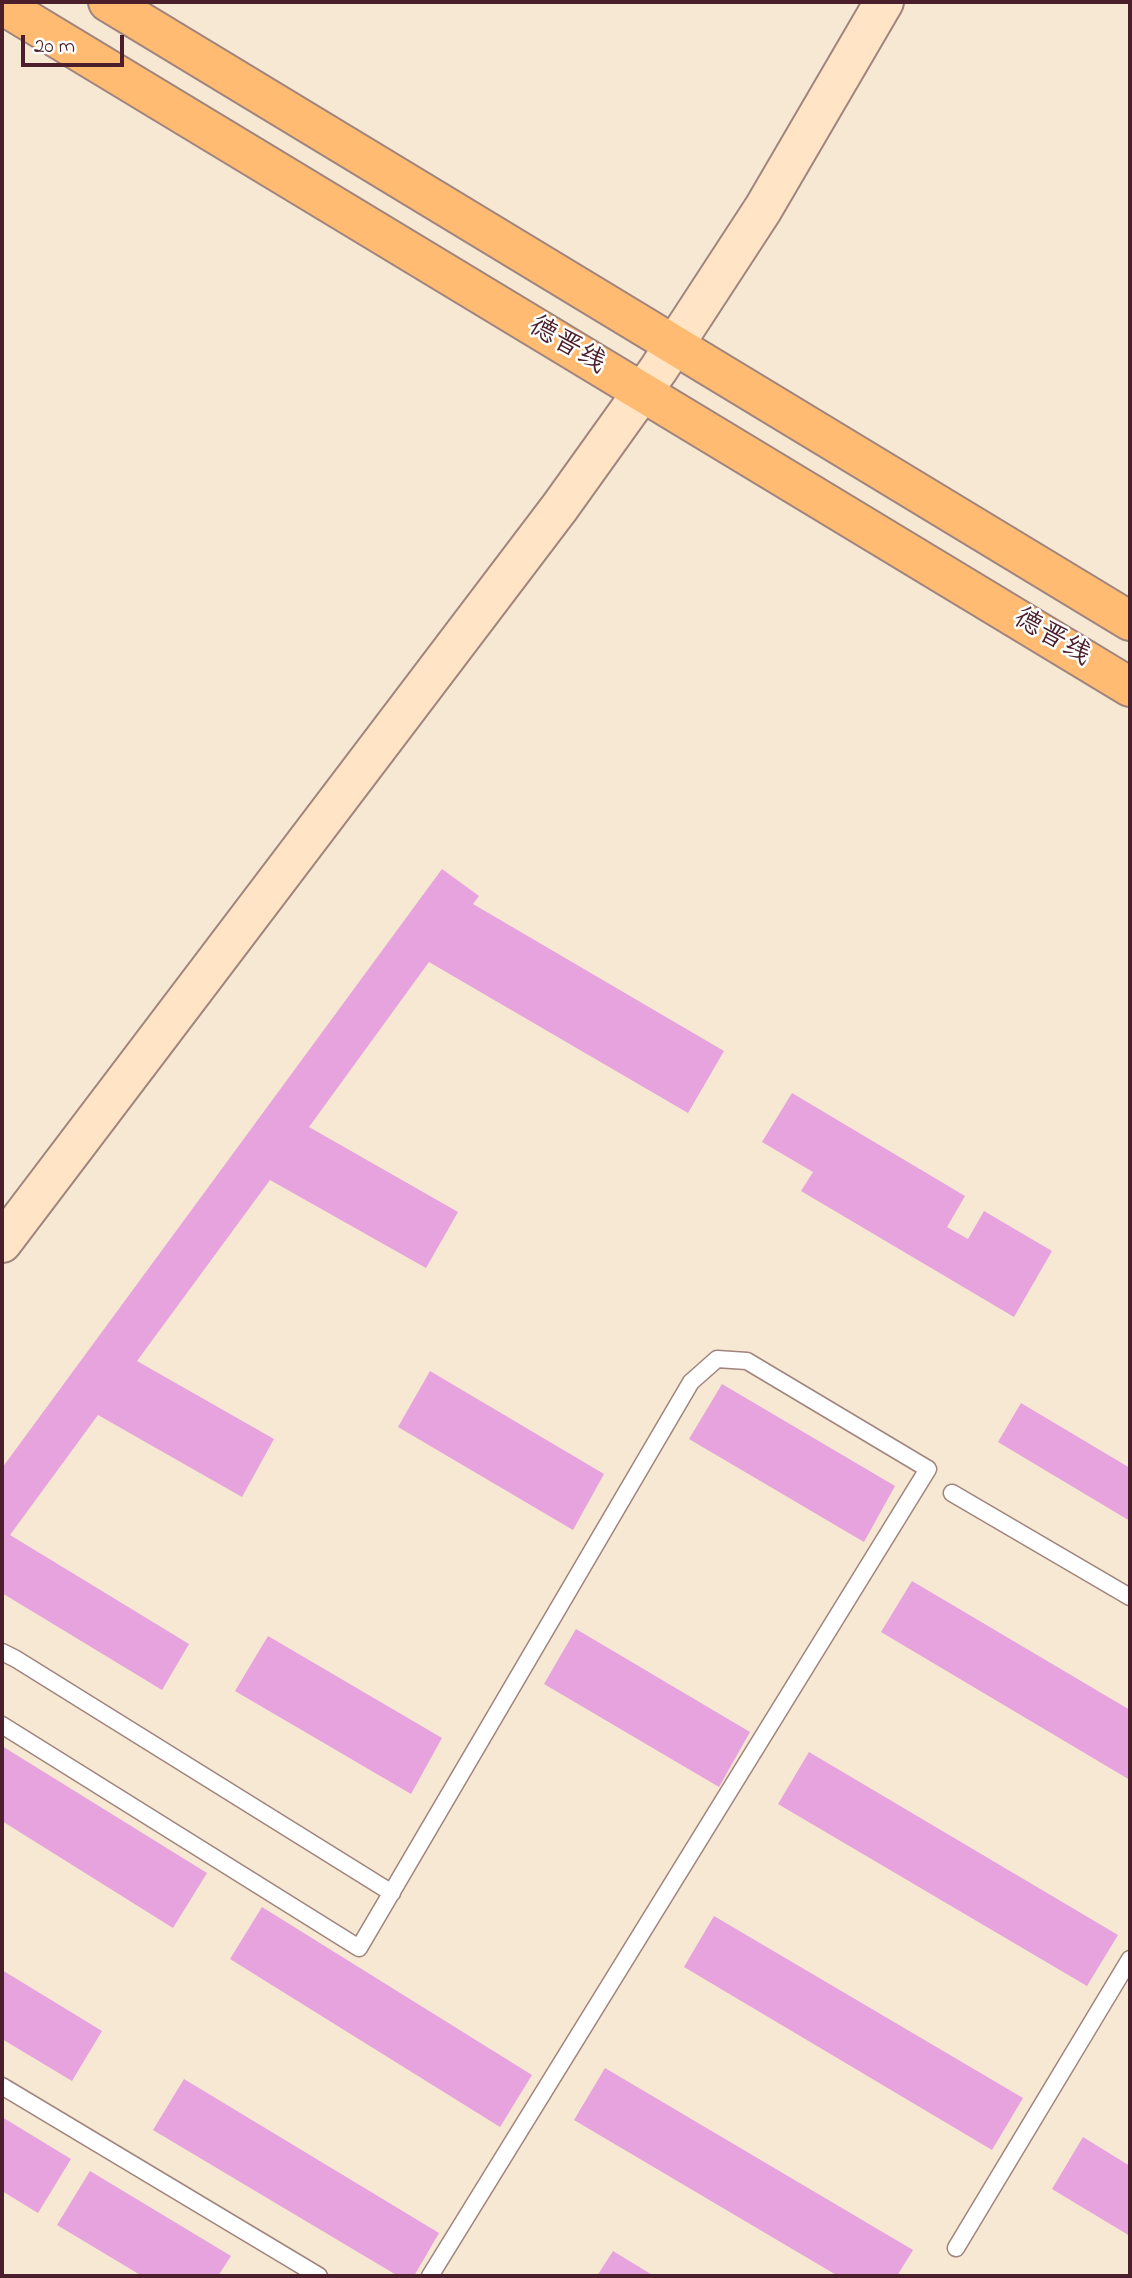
<!DOCTYPE html>
<meta charset="utf-8">
<style>
body{margin:0}
#map{position:relative;width:1132px;height:2278px;overflow:hidden;background:#f6e8d2;font-family:"Indie Flower",sans-serif}
canvas{display:block}
.frame{position:absolute;inset:0;border:4px solid #4a1f2b;pointer-events:none}
.scale{position:absolute;left:21px;top:35px;width:103px;height:32px;box-sizing:border-box;border:4px solid #4a1f2b;border-top:0;padding-left:9px;font-size:21px;line-height:24px;white-space:nowrap;color:#4a1f2b;-webkit-text-stroke:5px #fff;paint-order:stroke}
</style>
<div id="map">
<canvas width="1132" height="2278"></canvas>
<div class="frame"></div>
<div class="scale">20 m</div>
</div>
<script>
const ctx = document.querySelector('canvas').getContext('2d');
ctx.lineJoin = 'round';
function fillPath(path, color) {
  ctx.fillStyle = color;
  ctx.fill(path, 'evenodd');
}
function stroke(path, color, width, dash) {
  ctx.strokeStyle = color;
  ctx.lineWidth = width;
  ctx.lineCap = dash ? 'butt' : 'round';
  ctx.setLineDash(dash || []);
  ctx.stroke(path);
}
function write(font, color, halo, rows, align = 'center') {
  ctx.font = font + ' "Indie Flower","LXGW WenKai TC",sans-serif';
  ctx.lineWidth = 5;
  ctx.setLineDash([]);
  ctx.textBaseline = 'middle';
  ctx.strokeStyle = halo;
  ctx.fillStyle = color;
  for (const [text, x, y, turn = 0] of rows) {
    ctx.save();
    ctx.translate(x, y);
    ctx.rotate((+turn || 0) * Math.PI / 180);
    ctx.textAlign = isNaN(turn) ? turn : align;
    if (halo) ctx.strokeText(text, 0, 0);
    ctx.fillText(text, 0, 0);
    ctx.restore();
  }
}
const building = new Path2D(`
 M442 869 479 896 473 904 724 1051 688 1113 429 962 309 1127 458 1212 426 1268 270 1180 137 1361 274 1439 242 1497 98 1415 10 1535 189 1644 162 1690 2 1593V1468Z
 M792 1093 965 1196 947 1227 968 1239 984 1211 1052 1251 1014 1317 801 1191 813 1172 762 1142Z
 M430 1371 604 1474 573 1530 398 1427Z
 M722 1384 895 1486 864 1542 689 1439Z
 M1021 1403 1130 1468V1521L998 1442Z
 M912 1581 1130 1710V1780L881 1632Z
 M576 1629 750 1732 719 1787 544 1684Z
 M268 1636 442 1738 411 1794 235 1691Z
 M2 1746 207 1873 173 1928 2 1821Z
 M809 1752 1118 1935 1087 1986 778 1804Z
 M262 1907 532 2075 500 2127 230 1959Z
 M714 1916 1023 2098 992 2150 684 1967Z
 M2 1970 102 2031 72 2081 2 2039Z
 M605 2068 913 2250 897 2276H838L574 2120Z
 M184 2079 439 2233 414 2276H398L153 2130Z
 M2 2117 71 2159 38 2213 2 2191Z
 M1083 2137 1130 2166V2236L1052 2189Z
 M90 2171 231 2256 218 2276H142L57 2225Z
 M613 2251 654 2276H597Z`);
const service = new Path2D(`
 M952 1493 1130 1597
 M2 1652 16 1659 392 1893
 M2 1725 359 1948 691 1382 717 1359 747 1361 928 1469 430 2276
 M2 2086 319 2276
 M956 2248 1130 1959`);
const secondary = new Path2D(`
 M2 1243 560 507 658 370 763 209 884 2`);
const trunk = new Path2D(`
 M108 2 1130 621
 M2 5 1130 687`);
const streetNames = [
 ["德晋线",566,347,31],
 ["德晋线",1051,639,31]
];
fillPath(building, '#e6a3de');
stroke(service, '#a0847e', 19);
stroke(secondary, '#a0847e', 42);
stroke(trunk, '#a0847e', 42);
stroke(service, '#fff', 16);
stroke(secondary, '#ffe4c6', 38);
stroke(trunk, '#ffbb71', 38);
write('28px', '#4a1f2b', '#fff', streetNames);
</script>
